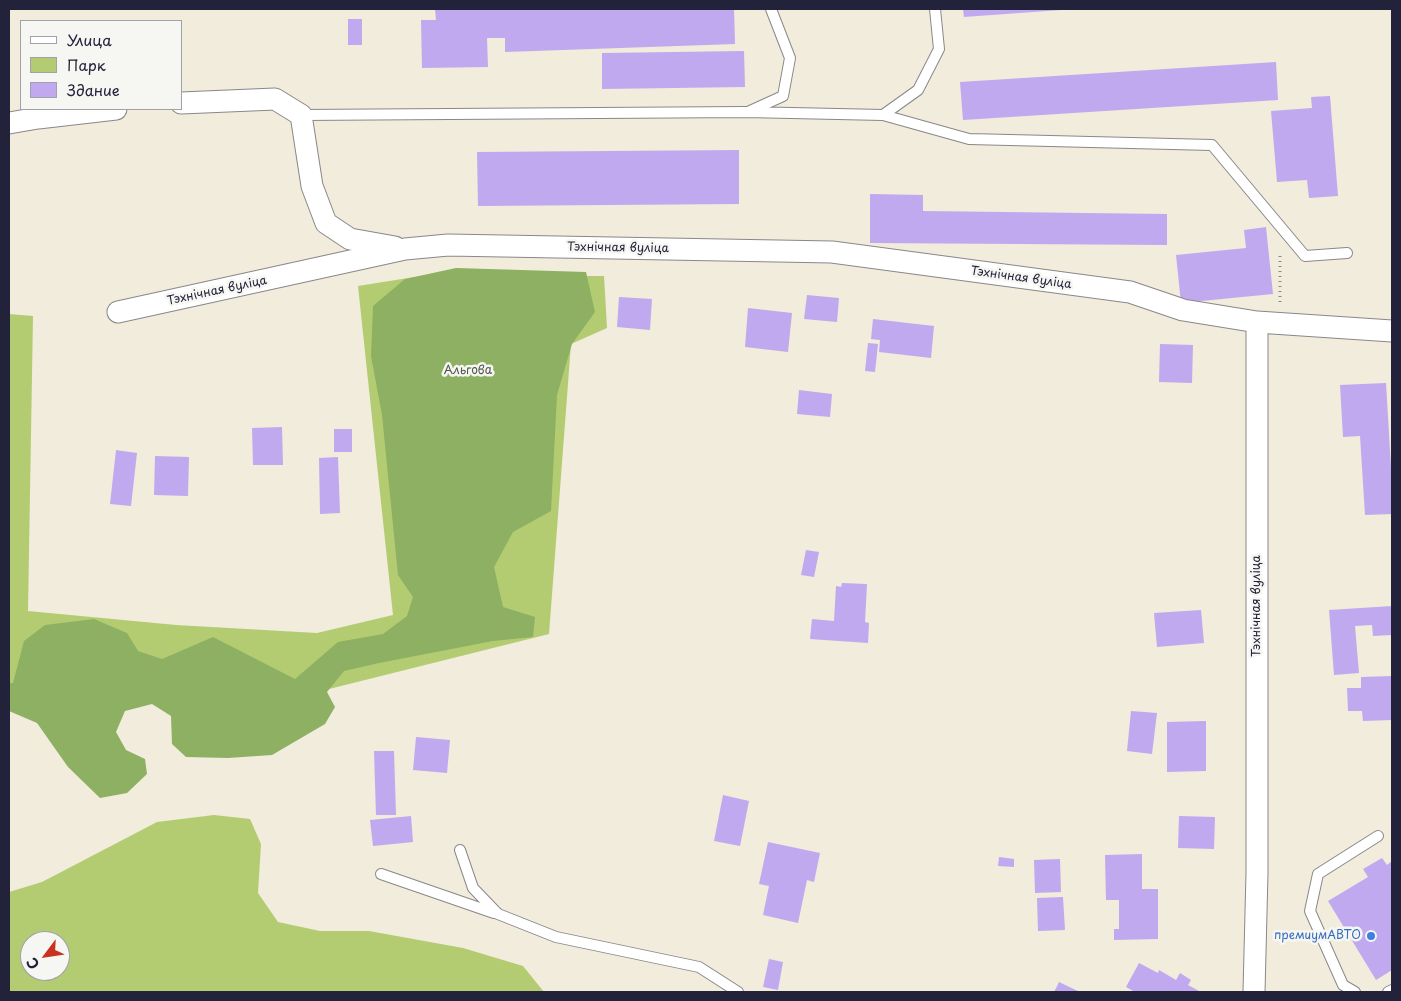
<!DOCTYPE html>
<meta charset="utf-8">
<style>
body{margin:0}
#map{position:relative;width:1401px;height:1001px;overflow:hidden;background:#f1ecdb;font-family:"Playpen Sans",sans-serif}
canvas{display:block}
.frame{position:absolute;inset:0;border:10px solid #22223b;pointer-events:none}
.legend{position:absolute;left:20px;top:20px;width:162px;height:90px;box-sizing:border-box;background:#f6f6f2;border:1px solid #a1a1a9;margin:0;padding:6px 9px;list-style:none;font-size:15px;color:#22223b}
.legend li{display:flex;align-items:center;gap:10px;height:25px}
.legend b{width:25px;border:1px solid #a1a1a9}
.north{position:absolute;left:20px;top:931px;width:50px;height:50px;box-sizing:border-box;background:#f6f6f2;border:1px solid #a1a1a9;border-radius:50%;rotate:239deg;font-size:14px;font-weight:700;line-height:20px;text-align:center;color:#22223b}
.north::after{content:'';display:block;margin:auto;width:18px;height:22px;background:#c8321e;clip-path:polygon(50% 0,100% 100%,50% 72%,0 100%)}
</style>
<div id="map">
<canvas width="1401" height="1001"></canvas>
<div class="frame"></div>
<ul class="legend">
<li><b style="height:6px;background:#fff"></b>Улица</li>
<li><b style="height:14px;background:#b3cc71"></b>Парк</li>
<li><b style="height:14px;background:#c0a9ef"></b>Здание</li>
</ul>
<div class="north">С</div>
</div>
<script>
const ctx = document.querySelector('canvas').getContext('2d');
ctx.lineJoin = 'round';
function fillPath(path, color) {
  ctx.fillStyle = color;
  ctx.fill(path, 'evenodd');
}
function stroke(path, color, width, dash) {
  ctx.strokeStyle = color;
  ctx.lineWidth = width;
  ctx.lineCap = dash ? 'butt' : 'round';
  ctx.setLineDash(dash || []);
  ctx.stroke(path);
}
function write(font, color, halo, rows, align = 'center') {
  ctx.font = font + ' "Playpen Sans",sans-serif';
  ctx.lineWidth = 5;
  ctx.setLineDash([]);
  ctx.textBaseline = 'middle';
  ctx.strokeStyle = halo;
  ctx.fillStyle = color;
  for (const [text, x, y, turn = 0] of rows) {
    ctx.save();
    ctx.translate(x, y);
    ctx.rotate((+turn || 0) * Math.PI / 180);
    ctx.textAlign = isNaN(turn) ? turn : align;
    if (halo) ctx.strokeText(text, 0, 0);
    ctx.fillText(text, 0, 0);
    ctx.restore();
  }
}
const green = new Path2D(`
 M465 269 571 276H604L607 328 571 344 549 634 309 694 9 683V314L33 316 28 611 176 625 317 633 393 615 358 286Z
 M214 815 250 819 261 844 258 893 278 922 320 931H369L463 948 523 966 544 992H9V892L42 882 157 822ZM30 941H60V971H30Z`);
const forest = new Path2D(`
 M456 268 586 272 595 312 572 344 557 395 551 511 513 532 494 567 503 607 535 617 533 637 493 641 379 663 344 671 327 692 335 707 325 724 272 755 228 758 186 757 172 744 171 716 152 704 125 711 116 732 126 750 145 759 147 774 127 793 100 798 68 767 37 723 9 711V683H13L24 641 45 625 94 619 127 633 138 651 162 659 213 637 295 679 338 642 383 634 407 616 413 597 398 575 382 415 371 356 373 306 405 279Z`);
const building = new Path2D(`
 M435 9H734L735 44 505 52V38H487L488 67 422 68 421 20H436Z
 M963 9H1061V10L964 17Z
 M348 19H362V45H348Z
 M744 51 745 87 602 89V53Z
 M1276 62 1278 100 963 120 960 82Z
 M1330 96 1338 196 1309 198 1307 180 1277 182 1271 111 1312 108 1311 97Z
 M739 150V204L478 206 477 152Z
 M870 194 923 195V211L1167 214V245L870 243Z
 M1266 227 1273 294 1181 303 1176 255 1246 248 1244 230Z
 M807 295 839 298 837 322 804 319Z
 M619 297 652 299 650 330 617 327Z
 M748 308 792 313 788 352 745 347Z
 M873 319 934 326 931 358 879 352 880 340 871 339Z
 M868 343 878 344 875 372 865 371Z
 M1160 344 1193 345 1192 383 1159 382Z
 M1386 383 1392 484V514L1365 515 1360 436 1343 437 1340 385Z
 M799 390 832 394 830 417 797 414Z
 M282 427 283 465H253L252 428Z
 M334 429H352V452H334Z
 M116 450 137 453 131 506 110 504Z
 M155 456 189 457 188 496 154 495Z
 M338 457 340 513 320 514 319 458Z
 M806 550 819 552 814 577 801 575Z
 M842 583 867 584 865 622 869 623 868 643 810 639 812 619 834 621 836 586 841 587Z
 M1392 606V635L1373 636 1372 625 1355 626 1359 673 1334 675 1329 610Z
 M1201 610 1204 643 1157 647 1154 613Z
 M1392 676V720L1363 721 1362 711H1348L1347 688H1361V677Z
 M1131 711 1157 713 1152 754 1127 751Z
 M1206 721V771L1167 772V722Z
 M416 737 450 740 447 773 413 770Z
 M374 751H394L396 815H376Z
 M723 795 749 801 740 846 714 841Z
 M411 816 413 842 373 846 370 820Z
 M1179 816 1215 817 1214 849 1178 848Z
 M768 842 820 853 814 882 807 880 798 923 763 915 769 886 759 884Z
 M1142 854V889H1158V939L1114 940V929H1119V900H1106L1105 855Z
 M999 857 1014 859V867L998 866Z
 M1382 858 1387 865 1392 861V970L1376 980 1328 901 1368 877 1363 869Z
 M1060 859 1061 892 1035 893 1034 860Z
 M1063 897 1065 930 1038 931 1037 898Z
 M769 959 783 962 778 990 763 987Z
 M1139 963 1158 973 1159 970 1176 980 1180 973 1191 980 1188 985 1201 992H1135L1126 987Z
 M1059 982 1080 992H1054Z`);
const path = new Path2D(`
 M1280 256V302`);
const lane = new Path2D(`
 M750 111 783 96 790 58 771 9
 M301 115 746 112 883 115 969 139 1212 145 1305 256 1347 253
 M883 115 918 90 939 49 935 9
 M460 850 473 888 498 914 556 937 699 967 738 992
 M381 874 494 913
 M1355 992 1343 985 1310 911 1318 874 1378 836
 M1388 992 1392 990`);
const street = new Path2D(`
 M181 103 275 99 301 115 312 186 326 223 350 239 395 247
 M9 123 38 118 116 109
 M118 312 405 249 448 245 832 252 1130 292 1183 310 1257 322V873L1254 992
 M1257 322 1392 331`);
const markers = [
 [1371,936,5,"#3f7fe0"]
];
const streetNames = [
 ["Тэхнічная вуліца",618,248,1],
 ["Тэхнічная вуліца",1021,278,8],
 ["Тэхнічная вуліца",217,291,-12],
 ["Тэхнічная вуліца",1257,606,-90]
];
const parkNames = [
 ["Альгова",468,371]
];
const shopNames = [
 ["премиумАВТО",1361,936]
];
fillPath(green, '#b3cc71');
fillPath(forest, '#8eb063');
fillPath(building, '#c0a9ef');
stroke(lane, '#8a878b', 12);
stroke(street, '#8a878b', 23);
stroke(path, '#8a878b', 3, [1, 4]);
stroke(lane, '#fff', 10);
stroke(street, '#fff', 21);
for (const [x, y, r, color] of markers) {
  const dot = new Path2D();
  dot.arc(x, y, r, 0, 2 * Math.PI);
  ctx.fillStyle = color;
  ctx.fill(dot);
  stroke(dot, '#f6f6f2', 2);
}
write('12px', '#22223b', '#f6f6f2', streetNames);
write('12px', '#4e554b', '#f6f6f2', parkNames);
write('12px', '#366cbe', '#f6f6f2', shopNames, 'right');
</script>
